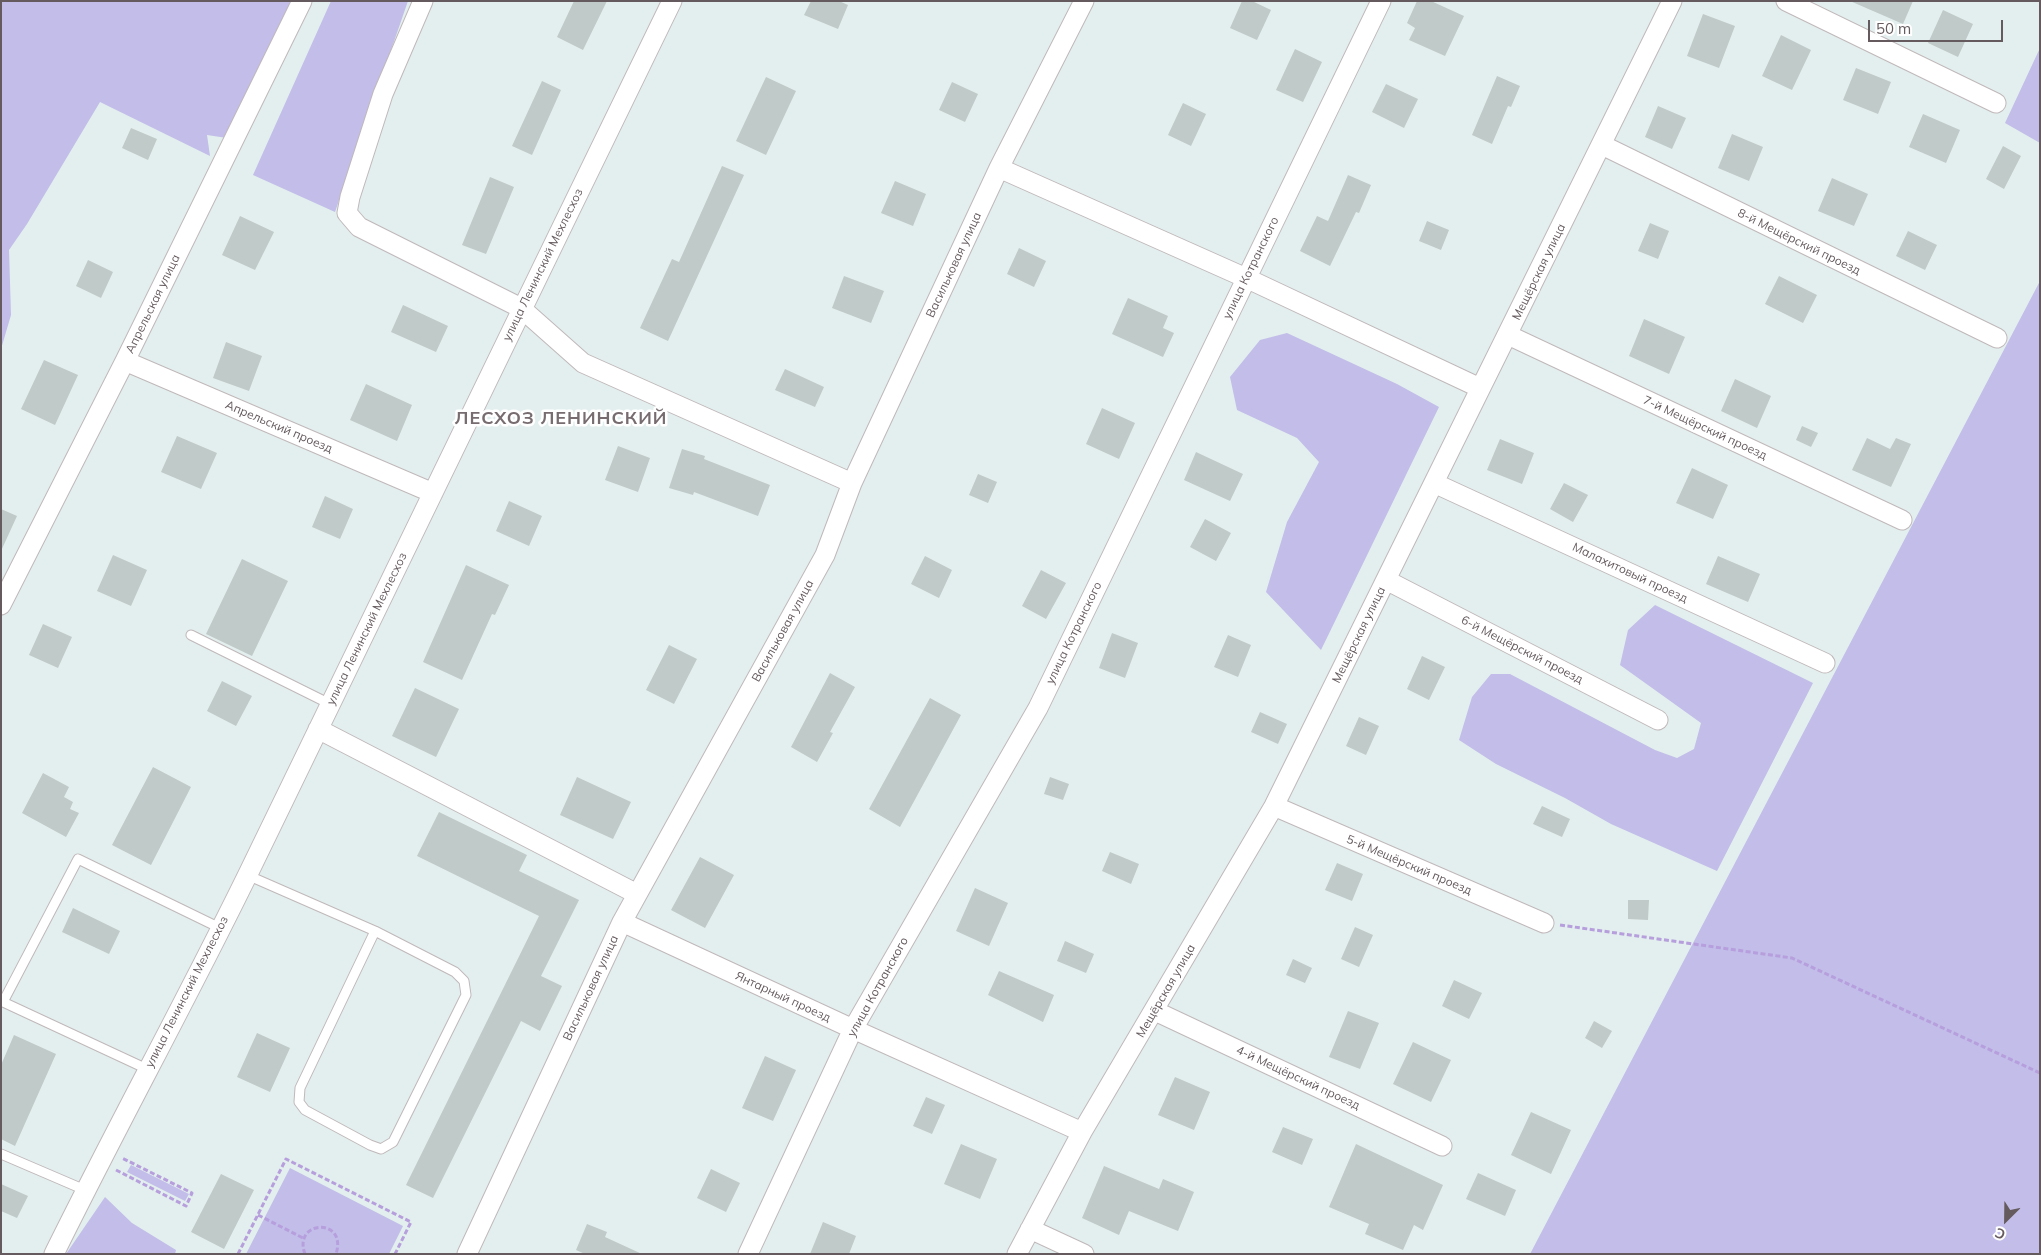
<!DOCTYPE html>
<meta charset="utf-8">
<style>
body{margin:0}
#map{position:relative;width:2041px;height:1255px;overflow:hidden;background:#e3efee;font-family:Mulish,sans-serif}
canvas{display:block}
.frame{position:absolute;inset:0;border:2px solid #655b5e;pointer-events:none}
.north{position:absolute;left:1981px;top:1195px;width:50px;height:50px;-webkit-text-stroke:4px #fff;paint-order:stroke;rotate:203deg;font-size:14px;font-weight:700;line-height:20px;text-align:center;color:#655b5e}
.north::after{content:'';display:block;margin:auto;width:18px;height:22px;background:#655b5e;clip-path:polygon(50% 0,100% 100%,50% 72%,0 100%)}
.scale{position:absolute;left:1868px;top:20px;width:135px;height:22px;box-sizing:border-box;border:2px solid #655b5e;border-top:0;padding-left:6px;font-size:15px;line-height:18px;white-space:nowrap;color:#655b5e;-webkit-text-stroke:4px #fff;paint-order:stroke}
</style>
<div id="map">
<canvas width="2041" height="1255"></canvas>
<div class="frame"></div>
<div class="north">С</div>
<div class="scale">50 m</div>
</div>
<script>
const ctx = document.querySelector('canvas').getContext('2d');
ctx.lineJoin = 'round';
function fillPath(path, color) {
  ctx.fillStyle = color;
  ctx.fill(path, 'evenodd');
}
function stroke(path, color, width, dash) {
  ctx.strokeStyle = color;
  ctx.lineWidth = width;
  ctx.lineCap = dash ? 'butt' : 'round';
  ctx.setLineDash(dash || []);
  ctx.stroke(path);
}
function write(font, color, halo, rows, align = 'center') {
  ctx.font = font + ' Mulish,sans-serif';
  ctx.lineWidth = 5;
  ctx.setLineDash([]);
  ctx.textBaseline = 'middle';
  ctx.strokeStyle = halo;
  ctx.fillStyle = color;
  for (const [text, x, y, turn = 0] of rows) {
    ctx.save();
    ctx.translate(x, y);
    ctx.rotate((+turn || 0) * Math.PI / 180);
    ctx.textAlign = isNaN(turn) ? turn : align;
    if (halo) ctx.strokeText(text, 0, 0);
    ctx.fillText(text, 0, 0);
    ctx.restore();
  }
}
const green = new Path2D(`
 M1 1H293L227 138 207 135 210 156 100 102 27 224 9 250 11 315 1 349Z
 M331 1H408L335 212 253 175Z
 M2040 48V143L2005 123Z
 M2040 281V1254H1530Z
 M1287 333 1397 384 1439 407 1321 650 1266 592 1287 522 1319 462 1297 438 1237 410 1230 377 1260 340Z
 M1655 605 1813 683 1717 871 1611 824 1565 798 1496 764 1459 740 1472 697 1491 674H1510L1655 750 1677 758 1694 749 1701 723 1620 665 1628 630Z
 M131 1165 189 1194 185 1201 127 1172Z
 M290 1168 403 1226 389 1254H246Z
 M105 1197 132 1223 176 1250 175 1254H66Z`);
const building = new Path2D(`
 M574 1H607L583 50 557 37Z
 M811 1H839L848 5 838 29 804 15Z
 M1242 1H1252L1271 10 1257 40 1230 28Z
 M1417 1H1431L1464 16 1445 56 1409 40 1415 28 1407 23Z
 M1850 1H1913L1903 24Z
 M1943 10 1973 24 1958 57 1928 43Z
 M1703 14 1735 26 1719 68 1687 56Z
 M1781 35 1811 50 1792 90 1762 76Z
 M1295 49 1322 62 1303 102 1276 90Z
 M1856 68 1891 82 1878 114 1843 100Z
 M1497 76 1520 86 1511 107 1508 106 1492 144 1472 135Z
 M766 77 796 91 766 155 736 141Z
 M542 81 561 90 532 155 512 146Z
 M952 82 978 94 965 122 939 110Z
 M1386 84 1418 99 1404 128 1372 112Z
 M1183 103 1206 114 1191 146 1168 135Z
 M1658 106 1686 118 1672 149 1645 137Z
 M1923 114 1960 130 1946 163 1909 147Z
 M131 128 157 139 148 160 122 148Z
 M1732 134 1763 147 1749 181 1718 168Z
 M2003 146 2021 156 2004 189 1986 179Z
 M722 166 744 175 668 341 640 328 672 259 679 262Z
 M1348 175 1371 185 1359 213 1356 212 1330 266 1300 251 1317 216 1328 221Z
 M490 177 514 187 486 254 462 245Z
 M1832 178 1868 194 1854 226 1818 211Z
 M895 181 926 194 913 226 881 213Z
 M240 216 274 232 255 270 222 255Z
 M1427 221 1449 230 1441 250 1419 241Z
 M1650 223 1669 231 1658 259 1638 251Z
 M1908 231 1937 245 1925 270 1896 256Z
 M1019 248 1046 261 1034 287 1007 274Z
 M88 260 113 272 101 298 76 286Z
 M844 276 884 291 871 323 832 308Z
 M1779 276 1817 295 1803 323 1765 304Z
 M1128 298 1168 316 1163 328 1174 333 1163 357 1112 334Z
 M403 305 448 326 436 352 391 332Z
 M1644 319 1685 337 1669 374 1629 356Z
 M226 342 262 356 249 391 213 378Z
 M44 360 78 375 55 425 21 409Z
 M785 369 824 387 815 407 775 390Z
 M1735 379 1771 396 1757 428 1721 411Z
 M366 384 412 405 397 441 350 420Z
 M1102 408 1135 423 1119 459 1086 444Z
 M1802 426 1818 433 1811 447 1796 440Z
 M177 436 217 453 201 489 161 472Z
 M1867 438 1890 449 1896 438 1911 444 1891 487 1852 470Z
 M1500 439 1534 453 1522 484 1487 470Z
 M618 446 650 458 638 492 605 480Z
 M682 449 705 456 704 459 770 485 758 516 694 492 693 495 669 488Z
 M1196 452 1243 474 1230 501 1184 480Z
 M1692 468 1728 485 1713 519 1676 503Z
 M978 474 997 482 988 503 969 495Z
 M1564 483 1588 495 1573 522 1550 509Z
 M325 496 353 509 340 539 312 527Z
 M509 501 542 516 529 546 496 531Z
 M1 509 17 516 1 551Z
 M1205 519 1231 533 1216 561 1190 547Z
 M113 555 147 570 131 606 97 591Z
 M925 556 952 570 939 598 911 584Z
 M1718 556 1760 574 1748 602 1706 584Z
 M242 559 288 581 252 656 206 634Z
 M466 565 509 585 495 615 492 614 462 680 423 662Z
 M1041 570 1066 583 1046 619 1022 606Z
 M43 624 72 637 58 668 29 655Z
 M1112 633 1138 643 1125 678 1099 668Z
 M1228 635 1251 645 1238 677 1214 667Z
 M669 645 697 659 674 704 646 690Z
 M1422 656 1445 667 1429 700 1407 689Z
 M830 673 855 687 830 732 833 733 817 762 791 747Z
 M222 681 252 696 236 726 207 711Z
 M415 688 459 709 436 757 392 736Z
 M930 698 961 715 900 827 869 809Z
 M1260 712 1287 724 1278 744 1251 732Z
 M1359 717 1379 726 1366 755 1346 746Z
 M153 767 191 787 151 865 112 845Z
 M43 773 69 787 64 797 73 802 70 809 79 813 66 837 22 813Z
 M577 777 631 802 613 839 560 815Z
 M1050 777 1069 784 1063 800 1044 794Z
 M1542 806 1570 819 1562 837 1533 824Z
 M439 812 527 855 519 871 579 900 541 976 562 986 540 1031 521 1021 433 1198 406 1185 539 916 417 856Z
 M1110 852 1139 864 1131 884 1102 871Z
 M700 857 734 875 705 928 671 910Z
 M1337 863 1363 874 1352 901 1325 890Z
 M975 888 1008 903 989 946 956 931Z
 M1628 900H1649L1648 920 1628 919Z
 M73 908 120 931 109 954 62 932Z
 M1355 927 1373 935 1359 967 1341 959Z
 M1065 941 1094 954 1086 973 1057 961Z
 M1293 959 1312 968 1305 983 1286 975Z
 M999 971 1054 995 1043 1022 988 995Z
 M1454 980 1482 993 1469 1019 1442 1006Z
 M1348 1011 1379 1023 1360 1069 1329 1057Z
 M1594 1021 1612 1031 1602 1048 1585 1038Z
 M257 1033 290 1048 270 1092 237 1077Z
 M14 1035 56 1054 15 1146 1 1139V1065Z
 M1413 1042 1451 1060 1431 1102 1393 1084Z
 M765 1056 796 1070 773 1121 742 1108Z
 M1175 1077 1210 1092 1194 1130 1158 1115Z
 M926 1097 945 1105 932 1134 913 1126Z
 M1531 1112 1571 1130 1551 1174 1511 1155Z
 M1283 1127 1313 1139 1302 1165 1272 1152Z
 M961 1144 997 1159 980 1199 944 1184Z
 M1356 1144 1443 1185 1423 1230 1414 1225 1403 1250 1365 1234 1369 1224 1329 1207Z
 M1104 1166 1159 1189 1163 1179 1194 1192 1178 1231 1129 1211 1119 1235 1082 1218Z
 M711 1169 740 1183 726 1212 697 1198Z
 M1478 1173 1516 1190 1505 1216 1466 1199Z
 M221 1174 254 1190 224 1249 191 1232Z
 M1 1184 28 1196 17 1218 1 1211Z
 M823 1222 856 1236 849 1254H810Z
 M587 1224 607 1232 605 1237 642 1254H585L576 1250Z`);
const path = new Path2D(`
 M1560 925 1792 958 2040 1073
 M116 1170 186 1206 192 1193 122 1158
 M258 1215 303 1238
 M238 1254 286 1159 411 1222 395 1254
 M305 1254C292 1220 348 1217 336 1254`);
const lane = new Path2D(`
 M191 635 330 704
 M247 875 375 931 455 972 464 981 466 995 393 1142 381 1149 370 1145 305 1110 299 1102 300 1088 375 931
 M147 1069 3 1002 78 859 220 928
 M1 1154 85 1190`);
const street = new Path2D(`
 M423 1 383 94 350 197 347 213 359 227 521 308 583 363 852 483
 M1786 1 1996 103
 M1602 145 1997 338
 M999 168 1246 278 1480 388
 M1508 335 1902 520
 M125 361 433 493
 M1434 483 1825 663
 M1386 580 1658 720
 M1 605 125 361 302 1
 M318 729 637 894
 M1274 806 1544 923
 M622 922 853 1029 1082 1132
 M1155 1011 1442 1146
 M1030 1229 1084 1254
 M54 1254C117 1126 186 1001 249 872 391 583 530 291 672 1
 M467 1254 622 922 825 555 852 483 999 168 1084 1
 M748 1254 853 1029 1038 708 1381 1
 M1017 1254 1082 1132 1274 806 1672 1`);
const streetNames = [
 ["8-й Мещёрский проезд",1799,242,26],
 ["улица Ленинский Мехлесхоз",543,265,-64],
 ["Васильковая улица",954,265,-65],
 ["улица Котранского",1251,268,-64],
 ["Мещёрская улица",1539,272,-64],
 ["Апрельская улица",153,304,-64],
 ["Апрельский проезд",279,427,23],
 ["7-й Мещёрский проезд",1705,428,25],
 ["Малахитовый проезд",1630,573,25],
 ["улица Ленинский Мехлесхоз",367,629,-64],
 ["Васильковая улица",783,631,-61],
 ["улица Котранского",1074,633,-64],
 ["Мещёрская улица",1359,635,-64],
 ["6-й Мещёрский проезд",1522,650,27],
 ["5-й Мещёрский проезд",1409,865,23],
 ["улица Котранского",878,987,-61],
 ["Васильковая улица",591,988,-65],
 ["Мещёрская улица",1166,991,-60],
 ["улица Ленинский Мехлесхоз",187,992,-63],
 ["Янтарный проезд",783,997,25],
 ["4-й Мещёрский проезд",1298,1078,25]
];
const districtNames = [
 ["ЛЕСХОЗ ЛЕНИНСКИЙ",561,419]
];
fillPath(green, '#c2bde9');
fillPath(building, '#c0cac8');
stroke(lane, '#c0b8ba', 11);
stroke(street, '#c0b8ba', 21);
stroke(path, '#b69fdc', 3, [5, 2.5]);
stroke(lane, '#fff', 9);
stroke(street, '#fff', 19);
write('12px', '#655b5e', '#fff', streetNames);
ctx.letterSpacing = '1px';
write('bold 18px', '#776c70', '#fff', districtNames);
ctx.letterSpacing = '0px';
</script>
